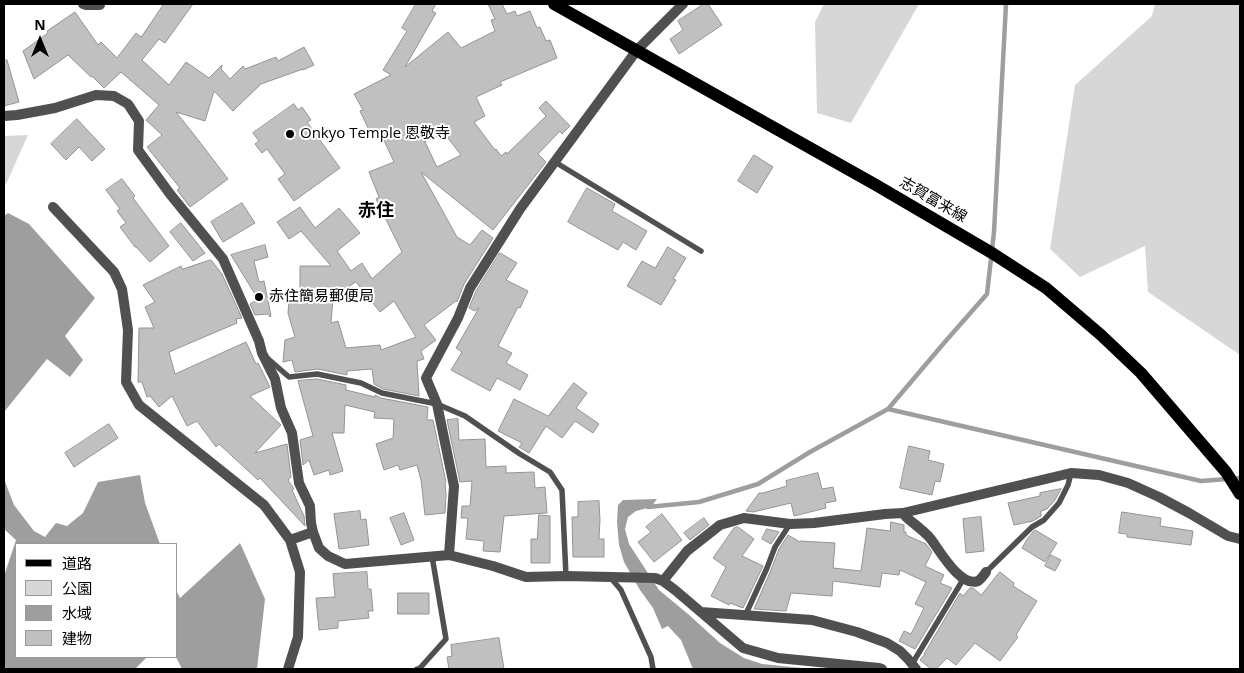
<!DOCTYPE html>
<meta charset="utf-8">
<style>
body{margin:0}
#map{position:relative;width:1244px;height:673px;overflow:hidden;background:#fff;font-family:"Open Sans","Noto Sans JP",sans-serif}
canvas{display:block}
.frame{position:absolute;inset:0;border:5px solid #000;pointer-events:none}
.legend{position:absolute;left:15px;top:543px;width:162px;height:115px;box-sizing:border-box;background:#fff;border:1px solid #999;margin:0;padding:6px 9px;list-style:none;font-size:15px;color:#000}
.legend li{display:flex;align-items:center;gap:10px;height:25px}
.legend b{width:25px;border:1px solid #999}
.north{position:absolute;left:15px;top:15px;width:50px;height:50px;-webkit-text-stroke:4px #fff;paint-order:stroke;rotate:0deg;font-size:14px;font-weight:700;line-height:20px;text-align:center;color:#000}
.north::after{content:'';display:block;margin:auto;width:18px;height:22px;background:#000;clip-path:polygon(50% 0,100% 100%,50% 72%,0 100%)}
</style>
<div id="map">
<canvas width="1244" height="673"></canvas>
<div class="frame"></div>
<ul class="legend">
<li><b style="height:6px;background:#000"></b>道路</li>
<li><b style="height:14px;background:#d7d7d7"></b>公園</li>
<li><b style="height:14px;background:#9e9e9e"></b>水域</li>
<li><b style="height:14px;background:#c0c0c0"></b>建物</li>
</ul>
<div class="north">N</div>
</div>
<script>
const ctx = document.querySelector('canvas').getContext('2d');
ctx.lineJoin = 'round';
function fillPath(path, color) {
  ctx.fillStyle = color;
  ctx.fill(path, 'evenodd');
}
function stroke(path, color, width, dash) {
  ctx.strokeStyle = color;
  ctx.lineWidth = width;
  ctx.lineCap = dash ? 'butt' : 'round';
  ctx.setLineDash(dash || []);
  ctx.stroke(path);
}
function write(font, color, halo, rows, align = 'center') {
  ctx.font = font + ' "Open Sans","Noto Sans JP",sans-serif';
  ctx.lineWidth = 4;
  ctx.setLineDash([]);
  ctx.textBaseline = 'middle';
  ctx.strokeStyle = halo;
  ctx.fillStyle = color;
  for (const [text, x, y, turn = 0] of rows) {
    ctx.save();
    ctx.translate(x, y);
    ctx.rotate((+turn || 0) * Math.PI / 180);
    ctx.textAlign = isNaN(turn) ? turn : align;
    if (halo) ctx.strokeText(text, 0, 0);
    ctx.fillText(text, 0, 0);
    ctx.restore();
  }
}
const green = new Path2D(`
 M824 4H919L851 123 817 113 815 22Z
 M1155 4H1240V355L1148 292 1145 246 1080 277 1050 249 1075 85 1152 16Z
 M28 135 7 182 4 185V136Z`);
const water = new Path2D(`
 M8 213 29 224 95 298 65 336 83 360 70 377 47 359 4 412V216Z
 M140 475 145 503 160 544H16V657H147L135 669H4V576L16 540 4 529V479L14 505 34 531 45 537 56 523 67 526 83 513 98 482Z
 M657 499 651 507 636 511 628 517 625 529 629 544 659 590 688 614 720 643 744 658 762 664 812 669H693L681 640 668 626 662 629 653 608 640 590 624 562 619 545 617 522 618 505 623 500Z
 M240 543 265 599 257 669H182L176 657V590L180 598Z`);
const stream = new Path2D(`
 M888 409 1201 481 1240 478
 M648 507 699 502 758 484 810 452 888 409 944 343 987 294 994 232 1006 4`);
const building = new Path2D(`
 M164 4H193L165 43 159 39 142 60 169 85 186 62 209 78 222 65 221 69 230 79 243 66 245 69 276 57 278 61 304 47 314 65 303 70V69L261 84 233 111 214 91 205 121 176 112 199 141 228 179 190 207 177 190 180 188 147 147 162 135 146 120 159 105 121 72 104 88 92 76 91 77 68 55 34 79 23 51 48 33 47 31 75 12 98 45 101 42 117 58 136 33 141 37Z
 M416 4H436L432 11 436 13 405 67 448 32 461 48 495 31 491 20 495 19 488 4H502L507 14 515 11 517 16 530 11 537 28 540 27 546 41 550 40 557 58 500 82 502 85 476 97 485 116 474 122 495 150 496 149 501 156 506 152 507 154 546 116 539 108 546 101 570 126 562 134 560 131 538 154 546 162 493 230 421 172 457 237 470 245 482 230 493 238 464 284 457 302 456 301 424 325 436 340 421 351 424 359 417 361 419 396 383 389 374 384 372 369 347 371V375L318 369 295 372 292 360 283 362 285 340 295 337 288 313 290 290 300 291V266H331L301 231 289 239 277 222 300 207 315 228 339 208 360 233 337 251 351 271 362 263 372 279 402 252 376 199 379 197 369 172 394 162 380 132 372 136 360 111 363 110 354 94 391 75 383 70 407 31 402 28ZM444 133 461 155 437 167 425 142ZM356 282 380 312 394 301 416 337 381 350 380 345 346 348 338 321 331 323 333 298Z
 M704 4H708L722 25 679 54 670 39 683 30 678 21Z
 M7 60 19 102 4 106V61Z
 M294 104 298 110 302 107 311 120 307 122 340 168 294 201 278 179 285 174 267 149 262 153 255 144 259 141 253 133Z
 M77 119 105 149 92 161 79 147 66 160 51 144Z
 M754 155 773 167 757 193 738 181Z
 M122 179 135 196 133 198 169 246 150 262 136 247H135L120 227 126 223 117 211 120 209 106 190Z
 M587 188 615 204 612 211 647 231 636 250 623 242 618 250 568 222Z
 M242 203 255 223 223 242 211 222Z
 M181 223 205 253 193 261 170 232Z
 M265 245 268 257 254 261 259 282 264 281 271 316 270 317 268 314 255 315 250 304 258 299 231 255Z
 M668 247 686 258 673 279 676 280 661 305 627 286 642 261 655 268Z
 M500 253 517 263 506 280 528 291 520 308 518 307 498 346 512 353 506 363 528 375 520 390 497 378 490 391 451 370 462 352 456 348 479 308 475 311 469 308 476 291Z
 M211 260 222 274 242 318 236 319 237 323 169 352 175 374 246 342 256 364 258 363 270 387 250 396 281 425 255 453 287 444 291 477 288 480 294 489 292 490 304 516 305 526 260 478 258 480 219 444 216 447 197 421 187 426 172 396 159 407 150 396 147 397 142 382H138L139 328H154L145 307 155 302 143 285 181 266 182 269Z
 M317 379 346 385V390L375 397V395L381 398 428 407 427 420H433L446 482 445 483 446 495 445 513 425 515 421 480 417 465 400 470 398 465 384 470 376 444 393 438 394 419 374 418 375 412 345 405 344 433H332L343 471 330 475 329 470 314 475 309 460 303 465 300 440 313 436 298 381Z
 M574 383 587 393 576 408 599 424 593 433 575 421 562 438 546 426 529 453 519 447 522 443 498 431 514 399 548 416Z
 M458 419 459 440 485 439 486 467 506 466V473L534 472 535 488 545 487 547 513 504 516 500 552 483 551 484 541 466 539 468 518H461L462 506H470L472 481 460 482 447 420Z
 M109 424 118 438 74 467 65 453Z
 M909 446 930 451 928 460 944 464 940 482 935 481 932 495 900 488Z
 M818 473 822 489 833 487 836 501 825 503 826 508 794 516 791 503 753 512 746 511 759 493H763L787 486 786 481Z
 M1061 489 1055 500 1047 509 1041 511V516L1033 521 1014 525 1008 503 1040 496V493Z
 M599 501 600 520 599 539H604V557H573L572 517H578V502Z
 M360 511 361 520 366 519 369 545 339 549 334 514Z
 M1122 512 1161 518 1160 526 1193 531 1191 545 1127 537V534L1119 533Z
 M404 513 414 540 401 545 390 518Z
 M662 514 682 540 654 562 638 542 651 532 646 527Z
 M539 515 550 516V563H531V539H537Z
 M981 517 984 551 966 553 963 519Z
 M704 518 709 525 690 540 684 533Z
 M891 522 904 525V532H906V535L926 544 932 552 925 566 944 575 940 583 952 588 915 649 899 641 904 631 911 634 924 608 915 604 926 582 900 570 899 575 882 573 880 587 833 581 832 596 791 593 786 611 754 609 771 570 779 549 788 535 800 542V541L835 543 833 568 861 571 867 528 890 531Z
 M738 527 754 539 742 556 763 566 743 608 730 603 729 605 711 596 726 567 713 558 734 528Z
 M767 529 779 532 771 544 762 539Z
 M1035 530 1057 543 1045 562 1022 548 1028 538Z
 M1051 555 1061 560 1055 571 1045 566Z
 M367 572 368 589H371L373 611H368L369 618 338 621V628L319 630 316 598 335 597 333 574Z
 M1000 572 1014 583 1013 586 1037 601 1016 635 1018 637 1000 661 975 643 956 665 947 658 936 669H931L920 660 925 654H924L960 593 963 596 970 588H973L981 595Z
 M398 593H429V614H398Z
 M499 638 504 669H449L447 657 452 656 451 645Z`);
const service = new Path2D(`
 M555 162 701 251
 M266 357 289 377 317 374 361 383 382 393 437 404 465 416 520 454 550 472 562 490 566 576
 M986 572 1032 527 1044 520 1059 503 1068 485 1071 473
 M610 577 621 590 651 657 653 669
 M745 616 767 568 775 547 790 524
 M912 664 964 578
 M417 669 420 668 446 639 432 556`);
const minor = new Path2D(`
 M83 4 86 5H100
 M4 116 17 115 55 108 96 95 114 96 128 104 139 121 138 150 170 194 223 259 259 341 262 353 275 379 281 408 292 433 299 483 310 506 311 523 313 532 319 548 328 556 345 564 449 555 493 566 526 577 566 576 655 578 663 581 675 590 743 648 778 658 879 668 882 669
 M53 207 114 272 122 289 128 330 126 382 139 405 264 505 290 540 313 532
 M903 513 906 517C914 524 923 530 930 538 939 549 960 588 978 581 981 579 984 575 986 572
 M449 555 454 486 437 404 426 378 458 318 470 288 520 209 637 50 683 4
 M663 581 687 551 720 525 744 518 790 524 814 523 885 514 903 513 1071 473 1099 475 1128 483 1159 497 1189 513 1228 536 1240 539
 M701 612 812 620 857 632 887 643 900 651 908 659 916 669
 M288 669 298 637 300 572 290 540`);
const primary = new Path2D(`
 M554 4 876 185 992 253 1046 288 1101 335 1141 373 1226 472 1240 494`);
const markers = [
 [290,134,5,"#000"],
 [259,297,5,"#000"]
];
const poiNames = [
 ["Onkyo Temple 恩敬寺",300,134],
 ["赤住簡易郵便局",269,297]
];
const streetNames = [
 ["志賀富来線",933,200,30]
];
const quarterNames = [
 ["赤住",376,211]
];
fillPath(green, '#d7d7d7');
fillPath(water, '#9e9e9e');
stroke(stream, '#9e9e9e', 4.5);
fillPath(building, '#c0c0c0');
stroke(building, '#949494', 1);
stroke(service, '#505050', 5.5);
stroke(minor, '#505050', 10);
stroke(primary, '#000', 12);
for (const [x, y, r, color] of markers) {
  const dot = new Path2D();
  dot.arc(x, y, r, 0, 2 * Math.PI);
  ctx.fillStyle = color;
  ctx.fill(dot);
  stroke(dot, '#fff', 2);
}
write('15px', '#000', '#fff', poiNames, 'left');
write('15px', '#000', '#fff', streetNames);
write('bold 18px', '#000', '#fff', quarterNames);
</script>
